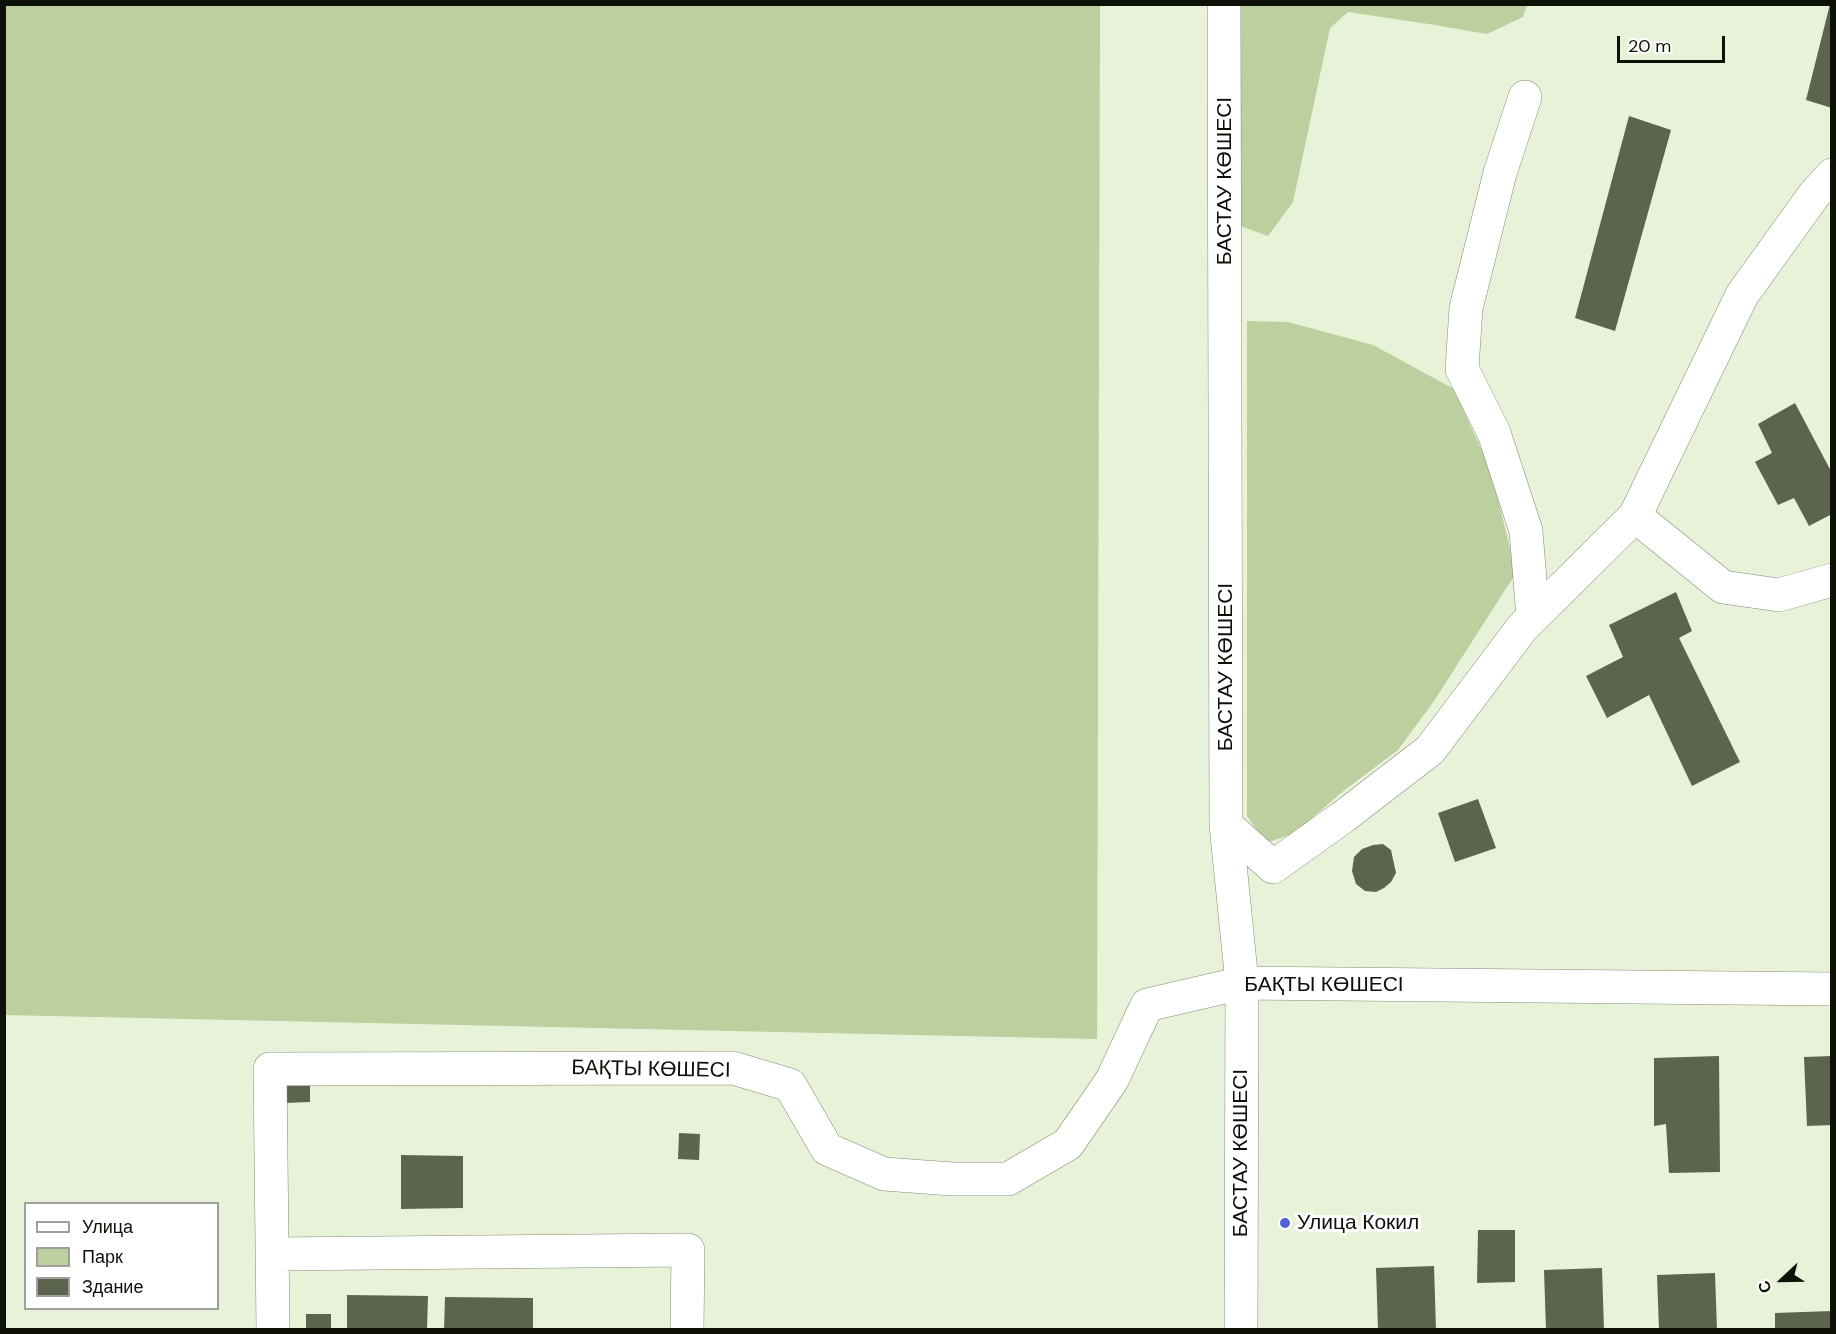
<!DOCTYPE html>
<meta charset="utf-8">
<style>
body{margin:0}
#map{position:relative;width:1836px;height:1334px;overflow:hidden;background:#e7f2d8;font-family:"DM Sans",sans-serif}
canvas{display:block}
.frame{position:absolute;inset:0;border:6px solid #0d1108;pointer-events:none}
.legend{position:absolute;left:24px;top:1202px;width:195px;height:108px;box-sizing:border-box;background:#fff;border:2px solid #9ea09c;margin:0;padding:8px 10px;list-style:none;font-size:18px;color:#0d1108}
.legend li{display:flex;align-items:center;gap:12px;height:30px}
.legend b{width:30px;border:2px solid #9ea09c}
.north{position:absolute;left:1752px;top:1250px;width:60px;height:60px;-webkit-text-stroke:4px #fff;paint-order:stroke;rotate:248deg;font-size:16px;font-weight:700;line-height:24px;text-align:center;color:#0d1108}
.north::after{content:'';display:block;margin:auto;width:21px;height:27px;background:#0d1108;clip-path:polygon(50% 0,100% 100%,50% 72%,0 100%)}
.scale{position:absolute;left:1617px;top:36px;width:108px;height:27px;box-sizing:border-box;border:3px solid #0d1108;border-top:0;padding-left:8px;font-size:18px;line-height:21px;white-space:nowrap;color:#0d1108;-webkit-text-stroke:4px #fff;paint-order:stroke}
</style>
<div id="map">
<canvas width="1836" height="1334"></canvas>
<div class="frame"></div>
<ul class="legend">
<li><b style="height:8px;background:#fff"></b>Улица</li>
<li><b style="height:16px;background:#bccf9e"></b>Парк</li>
<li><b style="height:16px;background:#5c644e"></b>Здание</li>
</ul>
<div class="north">С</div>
<div class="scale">20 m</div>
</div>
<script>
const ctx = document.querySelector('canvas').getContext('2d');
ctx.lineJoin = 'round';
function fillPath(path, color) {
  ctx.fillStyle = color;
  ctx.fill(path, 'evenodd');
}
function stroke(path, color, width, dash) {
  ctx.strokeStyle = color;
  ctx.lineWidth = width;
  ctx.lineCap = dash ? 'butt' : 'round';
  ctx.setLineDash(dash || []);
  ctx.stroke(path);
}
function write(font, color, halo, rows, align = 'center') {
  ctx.font = font + ' "DM Sans",sans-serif';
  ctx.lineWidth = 6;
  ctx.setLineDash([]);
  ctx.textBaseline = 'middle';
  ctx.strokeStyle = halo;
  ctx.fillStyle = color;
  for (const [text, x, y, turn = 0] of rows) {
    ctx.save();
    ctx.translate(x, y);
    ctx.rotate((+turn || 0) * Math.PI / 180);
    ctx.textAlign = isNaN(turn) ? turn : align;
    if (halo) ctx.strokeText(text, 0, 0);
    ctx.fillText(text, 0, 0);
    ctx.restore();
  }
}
const green = new Path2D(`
 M5 4 1100 5 1097 1039 5 1015Z
 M1238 5H1527L1523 17 1487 34 1435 25 1348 12 1330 28 1293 202 1268 236 1240 226Z
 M1247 321 1288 322 1373 345 1454 389 1491 471 1516 573 1434 701 1398 750 1342 792 1295 833 1266 843 1247 816Z`);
const building = new Path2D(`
 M1830 4H1832V108L1806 100Z
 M1629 116 1671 130 1615 331 1575 318Z
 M1795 403 1832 473V514L1809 526 1794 498 1778 505 1755 462 1772 453 1758 424Z
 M1676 592 1692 631 1679 638 1740 762 1692 786 1649 695 1607 718 1586 676 1623 657 1609 625Z
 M1478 799 1496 848 1455 862 1438 813Z
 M1383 844 1391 850 1396 873 1391 882 1384 888 1376 892 1365 891 1356 884 1352 871 1354 857 1362 849 1373 845Z
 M1719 1056 1720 1172 1669 1173 1666 1124 1654 1126V1058Z
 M1832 1056V1125L1807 1126 1804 1057Z
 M284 1079H310V1102L284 1103Z
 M679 1133 700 1134 699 1160 678 1159Z
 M401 1155 463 1156V1208L401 1209Z
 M1478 1230H1515V1282L1477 1283Z
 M1434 1266 1436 1330H1378L1376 1268Z
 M1602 1268 1604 1330H1546L1544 1270Z
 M1715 1273 1717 1330H1659L1657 1275Z
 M347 1295 428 1296 427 1330H347Z
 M445 1297 533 1298V1330H444Z
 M1832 1311V1330H1775V1313Z
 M306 1314H331V1330H306Z`);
const minor = new Path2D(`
 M1224 4 1226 825 1242 983 1241 1330
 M1525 97 1500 173 1466 308 1462 369 1494 433 1526 531 1533 617
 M1635 516 1723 587 1779 595 1832 580
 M1226 825 1273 867 1343 817 1430 750 1522 628 1635 516 1742 295 1814 195 1832 175
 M274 1254 688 1250 687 1330
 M273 1330 270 1069 733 1068 790 1085 827 1149 884 1174 952 1179H1008L1068 1144 1112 1080 1147 1005 1242 983 1832 989`);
const markers = [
 [1285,1223,6,"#5660d6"]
];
const streetNames = [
 ["БАСТАУ КӨШЕСІ",1225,181,-90],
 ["БАСТАУ КӨШЕСІ",1226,667,-90],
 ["БАҚТЫ КӨШЕСІ",1324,985],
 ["БАҚТЫ КӨШЕСІ",651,1070,1],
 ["БАСТАУ КӨШЕСІ",1241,1153,-90]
];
const poiNames = [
 ["Улица Кокил",1297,1223]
];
fillPath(green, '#bccf9e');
fillPath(building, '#5c644e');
stroke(minor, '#838c75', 34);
stroke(minor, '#fff', 33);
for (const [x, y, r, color] of markers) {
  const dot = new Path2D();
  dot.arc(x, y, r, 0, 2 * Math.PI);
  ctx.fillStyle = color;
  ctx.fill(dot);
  stroke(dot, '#fff', 2);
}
write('21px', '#0d1108', '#fff', streetNames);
write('21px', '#0d1108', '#fff', poiNames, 'left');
</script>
